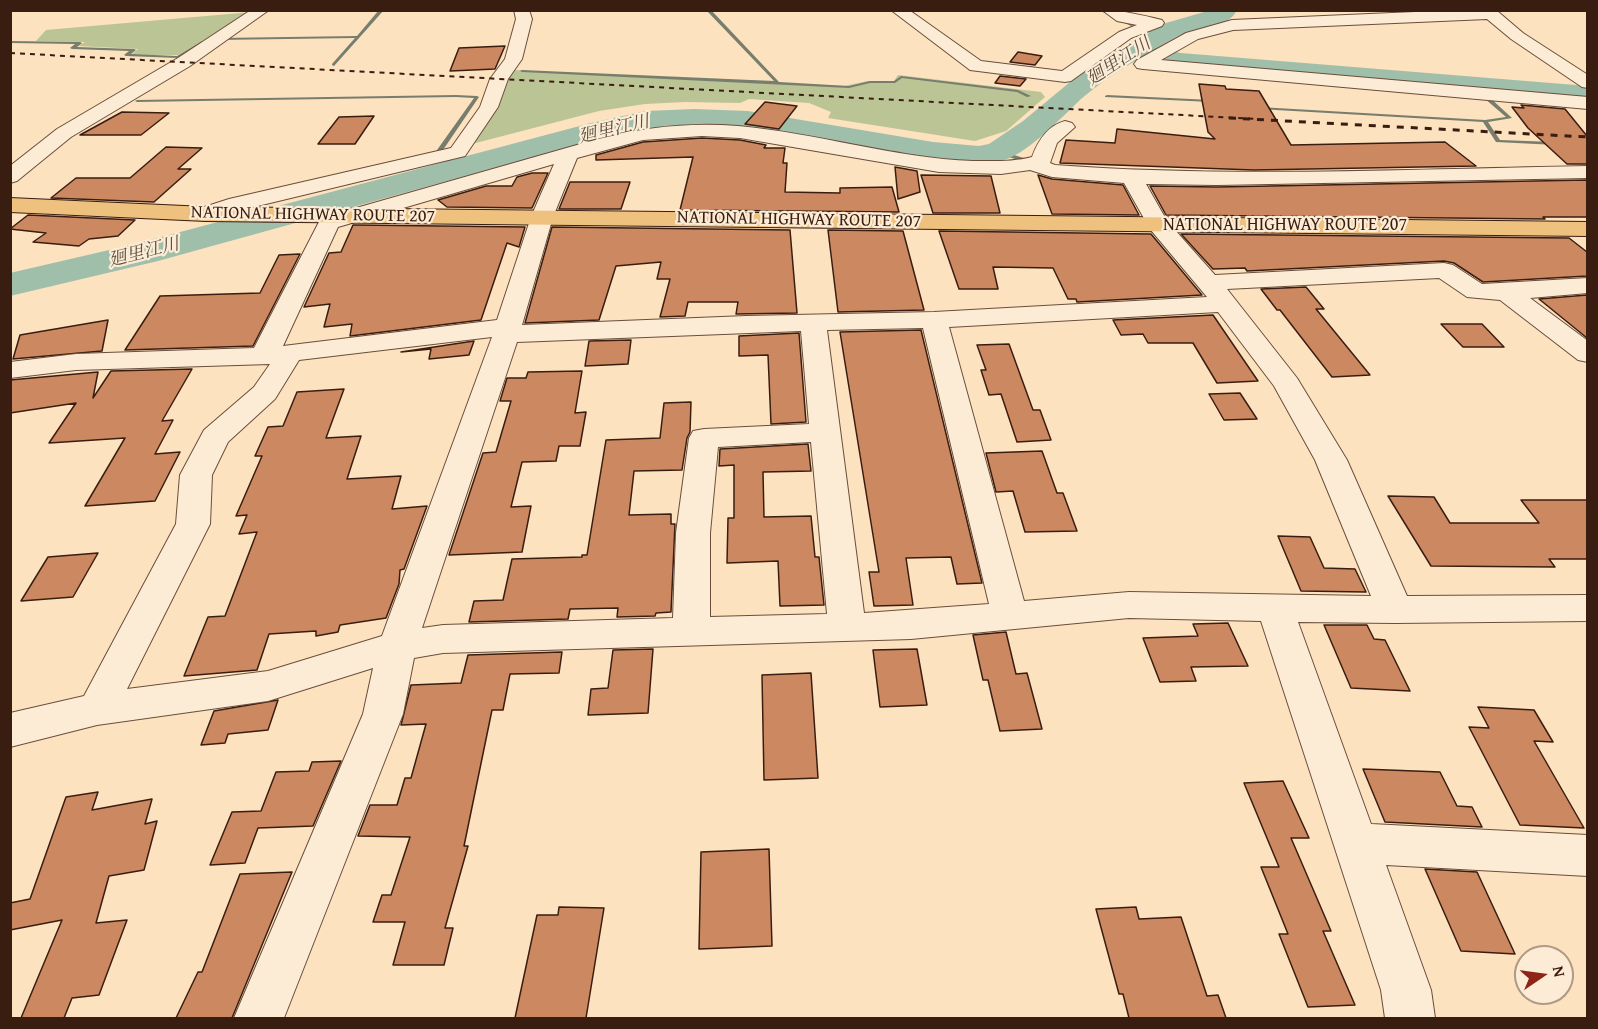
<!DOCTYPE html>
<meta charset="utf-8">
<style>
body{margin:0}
#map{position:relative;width:1598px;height:1029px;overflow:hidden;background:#fce2be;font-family:"Gentium Book Plus",serif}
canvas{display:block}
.frame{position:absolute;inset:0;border:12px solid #3a1d11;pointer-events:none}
.north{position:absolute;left:1514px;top:945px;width:60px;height:60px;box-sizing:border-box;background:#fdecd5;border:2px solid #af9987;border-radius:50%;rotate:77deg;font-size:16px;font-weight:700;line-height:24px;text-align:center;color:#3a1d11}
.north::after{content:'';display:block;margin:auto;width:21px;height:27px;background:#8f2418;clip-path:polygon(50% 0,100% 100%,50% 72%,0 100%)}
</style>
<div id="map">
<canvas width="1598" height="1029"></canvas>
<div class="frame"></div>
<div class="north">N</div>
</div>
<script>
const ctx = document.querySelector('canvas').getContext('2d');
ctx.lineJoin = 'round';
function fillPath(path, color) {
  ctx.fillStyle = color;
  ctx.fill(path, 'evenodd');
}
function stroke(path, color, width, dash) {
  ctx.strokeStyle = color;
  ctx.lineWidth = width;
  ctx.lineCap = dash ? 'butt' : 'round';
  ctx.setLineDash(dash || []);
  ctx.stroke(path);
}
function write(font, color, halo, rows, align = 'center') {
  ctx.font = font + ' "Gentium Book Plus","Noto Serif JP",serif';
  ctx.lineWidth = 4.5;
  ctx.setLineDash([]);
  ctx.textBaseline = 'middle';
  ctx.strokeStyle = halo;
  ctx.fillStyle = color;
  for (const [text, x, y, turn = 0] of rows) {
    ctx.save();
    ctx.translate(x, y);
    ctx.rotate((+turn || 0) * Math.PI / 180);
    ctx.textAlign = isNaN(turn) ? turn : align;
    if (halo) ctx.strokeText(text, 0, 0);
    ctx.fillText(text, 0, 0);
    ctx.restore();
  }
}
const green = new Path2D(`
 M252 12 178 55H131L138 49 78 46 85 42 36 41 46 30Z
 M514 70 844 86 868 81H894L898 75 1041 92 1045 97 1006 131 975 141 828 118 831 112 809 103 749 99 740 103 685 102 645 104 599 111 468 145 505 76Z`);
const stream = new Path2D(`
 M379 10H384L334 66 332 65V64L355 38 218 40 216 39 218 38 357 36Z
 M706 10H711L779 82 849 86 870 81H894L901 76 1018 90 1031 96 1027 97 1017 92 902 78 895 83H870L849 88 522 72 520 71 522 70 774 81Z
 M1099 10H1105L1134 25 1131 26Z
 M1151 31 1165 34 1163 35 1150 33Z
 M10 41 80 42 82 43 77 47 134 49 136 50 131 54 177 56 202 41 205 42 178 58 126 56 124 55 129 51 72 49 70 48 75 44 10 43Z
 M1475 86H1479L1488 96 1512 118 1488 122 1500 140 1554 142 1556 143V145L1496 142 1483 122 1259 109 1257 108 1259 107 1485 120 1506 117 1484 98 1475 88Z
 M456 95 477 96 479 97 443 150 458 169 455 171 453 170 437 150 474 98 456 97 137 102 135 101 137 100Z
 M1107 95 1211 100 1213 101 1211 102 1105 97V96Z
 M998 150 1030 160 1031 161 1028 163 996 153 995 152Z`);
const river = new Path2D(`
 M1211 10H1237C1227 30 1200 27 1182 34 1173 38 1165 43 1157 48L1181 53 1588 86V103L1181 69 1137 60C1117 71 1099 84 1081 99 1062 117 1031 150 1007 159 971 172 926 159 890 153 844 145 797 136 751 129 703 122 653 127 606 137L158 261 10 296V273L135 244 591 123 646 111 694 109 748 111 933 142 979 146 989 144 1023 121 1093 63 1166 23Z`);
const building = new Path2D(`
 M505 46 495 69 450 71 459 48Z
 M1018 52 1042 56 1035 65 1010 62Z
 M1000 76 1026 79 1020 86 995 83Z
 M1199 84 1225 86 1226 89 1259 91 1291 145 1445 142 1476 166 1254 170 1060 163 1066 140 1115 143 1117 129 1215 139 1208 132Z
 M765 102 797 106 779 129 745 124Z
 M1521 105 1565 109 1587 136V164H1567L1528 128 1512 107 1524 108Z
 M122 112 169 113 141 135H80Z
 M374 116 355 144H318L339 117Z
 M702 138 740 140 766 145 764 148H785L783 163H787L785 192 840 193V188L892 187 899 212 680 210 693 157 596 160V155L643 142Z
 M166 147 202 148 178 169H191L154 202 51 198 76 178H130Z
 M895 167 917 171 920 192 898 199Z
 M532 173H548L532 208 447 207 438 200 486 186H512L517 177Z
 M921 175 991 176 1000 213H933Z
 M1038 175 1052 179 1123 185 1139 215 1052 214Z
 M1587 180V217H1543L1545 219 1166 215 1150 186 1217 187Z
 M570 182H630L621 209H559Z
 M28 215 135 220 118 236 89 239 79 246 33 242 46 233 10 229Z
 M353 225H356L525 227 519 247 507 243 481 320 350 336 352 324 324 327 330 304 304 307 329 253 341 252Z
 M552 227 790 230 797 313 736 314 738 302H688L685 316 660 317 670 279H657L661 262 616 266 599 320 525 323Z
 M828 230 903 231 924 310 838 312Z
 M939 231 1151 234 1202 295 1077 302 1076 299H1068L1053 268 993 267 998 289H959Z
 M1181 234 1569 238 1587 252V276L1483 282 1454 263 1444 261 1247 271 1245 268 1213 269Z
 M300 254 253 346 125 350 160 296 260 293 279 255Z
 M1306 287 1324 309H1316L1370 375 1332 377 1280 310H1277L1261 289Z
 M1587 295V338L1539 299Z
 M1213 315 1258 381 1217 383 1193 343H1148L1143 334 1121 335 1113 320Z
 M108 320 102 351 13 359 20 335Z
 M1441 324H1482L1504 347H1463Z
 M921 330 982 583 957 584 951 557 906 558 913 605 874 606 869 572H879L840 332Z
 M799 333 806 422 771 424 768 355 739 356V336Z
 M631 340 628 364 585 366 589 341Z
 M474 341 469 355 429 359 431 349 401 352Z
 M1009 344 1033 410H1040L1051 440 1017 442 1001 394 989 395 981 370H986L977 345Z
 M192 369 162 421 173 420 155 454 180 452 155 501 85 506 125 438 49 443 76 403 10 413V380L98 372 93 398 111 371Z
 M582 371 575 413 586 412 580 446H559L556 461 522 462 511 507 531 506 522 552 449 555 483 453 496 452 511 401H500L507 378H526L528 372Z
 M344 389 326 438 361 436 347 479 401 476 392 509 427 506 404 569 400 570 399 584 386 618 340 625 338 632 316 636V631L269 634 257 670 184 676 208 617 225 616 257 532 239 534 247 515 236 516 262 456H255L268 427 283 426 297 392Z
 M1240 393 1257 419 1224 420 1209 394Z
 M691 402 690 432 687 438 682 470 634 471 629 515 671 514V524H675L671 612 656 613 655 616 617 617 618 608 570 609 568 619 469 622 474 601 503 600 512 559 582 557V555H587L606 440 660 438 664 403Z
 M808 444 811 471 763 472 764 517 811 516 815 557H819L824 605 780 606 778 561 727 563 728 518H734V465L719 466 720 449Z
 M1042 451 1057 493H1063L1077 531 1025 532 1013 491 996 492 986 453Z
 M1388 496 1434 497 1450 523H1539L1521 500H1587V559H1549L1555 567 1431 566Z
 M1278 536 1310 537 1324 568 1355 569 1366 592 1301 591Z
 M98 553 73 597 21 601 48 557Z
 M1228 623 1248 666 1191 667 1196 681 1160 682 1143 638 1198 636 1193 624Z
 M1324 625H1367L1374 639 1385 640 1410 691 1351 688Z
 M1006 632 1016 674 1027 673 1042 729 1000 731 988 680H983L973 635Z
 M653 649 648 713 588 715 591 689 608 688 613 650Z
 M917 649 927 705 880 707 873 650Z
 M562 652 559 673 510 674 503 710H492L464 846H468L445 928H453L444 965H393L405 922H373L382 895H391L410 837 358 836 370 805H397L405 778H411L426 724 401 725 411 685 461 683 468 655Z
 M811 673 818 778 764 780 762 675Z
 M278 700 268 730 228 734 225 743 201 745 214 711Z
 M1478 707 1534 710 1553 742 1534 741 1584 828 1520 825 1469 727 1489 728Z
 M341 761 313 826 258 828 245 863 210 865 232 812 261 811 276 772 309 771 312 762Z
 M1363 769 1440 772 1457 806 1472 807 1482 827 1385 822Z
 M1283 781 1309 838H1291L1331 931H1323L1355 1005 1308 1007 1279 934H1288L1261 867H1279L1244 783Z
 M98 792 92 810 152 799 145 824 157 821 144 870 109 876 96 923 127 920 99 995 72 998 64 1018H21L62 920 10 930V903L30 899 66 797Z
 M769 849 772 946 699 949 701 852Z
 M1425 869 1477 872 1515 954 1461 951Z
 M292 872 232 1018H176L198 972H202L240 874Z
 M559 907 604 908 586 1018H515L537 915H558Z
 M1136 907 1139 919 1181 917 1207 996 1218 995 1226 1018H1129L1123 994H1119L1096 909Z`);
const minor = new Path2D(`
 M251 10H269L190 66 71 137 17 181 10 183V166L57 129 178 58Z
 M514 10H529L532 19 522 59 508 79 498 107 465 156 241 210 206 221 198 219 195 214 198 209 229 199 451 148 480 107 490 79 505 59 516 19Z
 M891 10H909L981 61 1062 71 1119 32 1137 25 1117 21 1102 10C1121 10 1142 15 1162 20L1164 23 1162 26 1131 38 1071 81 1065 82 970 70Z
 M1461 10H1496L1523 33 1588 75V88L1582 87 1511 39 1487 19 1233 30 1198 39 1161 60 1588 97V109L1143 69 1137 68 1134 64 1137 60 1186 33 1232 20Z
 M1065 121 1072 123 1075 127 1057 143 1050 163 1055 165C1232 178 1410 169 1588 166V178L1217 185 1146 184 1167 221 1215 275 1444 263 1453 265 1482 284 1588 278V293L1530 298 1588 341V362L1578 360 1500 300 1467 297 1439 278 1227 289 1297 378 1347 460 1407 596 1588 595V621L1395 623 1298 622 1371 824 1588 835V876L1386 865 1431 990 1435 1018H1385L1381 990 1261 621 1129 618 911 639 443 653 414 658 403 714 284 1018H234L363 714 373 668 268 701 97 725 10 747V713L84 696 176 524 180 475 204 430 254 387 270 364 76 370 10 378V362L76 354 254 348 321 218 598 139C644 127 691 122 738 126 817 133 894 158 973 161 993 161 1013 162 1032 157 1038 141 1047 126 1065 121ZM702 136 740 138 939 172 1001 174 1030 170 1052 177 1124 183 1150 229 1207 297 934 312 746 316 522 325 553 217 577 158 643 140ZM554 164 531 217 497 320 283 346 338 227ZM1218 312 1274 386 1315 460 1371 596 1129 592 1024 601 949 327ZM923 328 989 604 864 613 827 330ZM801 331 809 424 704 429 693 431 689 438 676 533 673 618 443 625 422 628 517 342ZM492 337 382 636 268 671 127 689 210 524 212 475 228 442 275 399 299 360ZM811 442 827 614 710 617V533L718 447Z`);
const highway = new Path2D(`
 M10 198 206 207 1588 222V236L206 221 10 212Z`);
const railFar1 = new Path2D(`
 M10 53 1257 119`);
const rail = new Path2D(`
 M1229 118 1588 137`);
const farWaternames = [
 ["廻里江川",1119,62,-33],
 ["廻里江川",614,130,-13],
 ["廻里江川",144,253,-14]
];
const farStreetnames = [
 ["NATIONAL HIGHWAY ROUTE 207",313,215,1],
 ["NATIONAL HIGHWAY ROUTE 207",799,220,1],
 ["NATIONAL HIGHWAY ROUTE 207",1285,225]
];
fillPath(green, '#bbc495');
fillPath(stream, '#777e6d');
fillPath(river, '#a0bfab');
fillPath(building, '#cc8961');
stroke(building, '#3a1d11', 1.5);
stroke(minor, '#6a4e3c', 2);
stroke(highway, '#3a1d11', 2);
fillPath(minor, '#fdecd5');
fillPath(highway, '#eec17f');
stroke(railFar1, '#3a1d11', 2, [5, 5]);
stroke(rail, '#3a1d11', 3, [7, 7]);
write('italic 18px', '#594e3f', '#fdecd5', farWaternames);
write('18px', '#3a1d11', '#fdecd5', farStreetnames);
</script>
